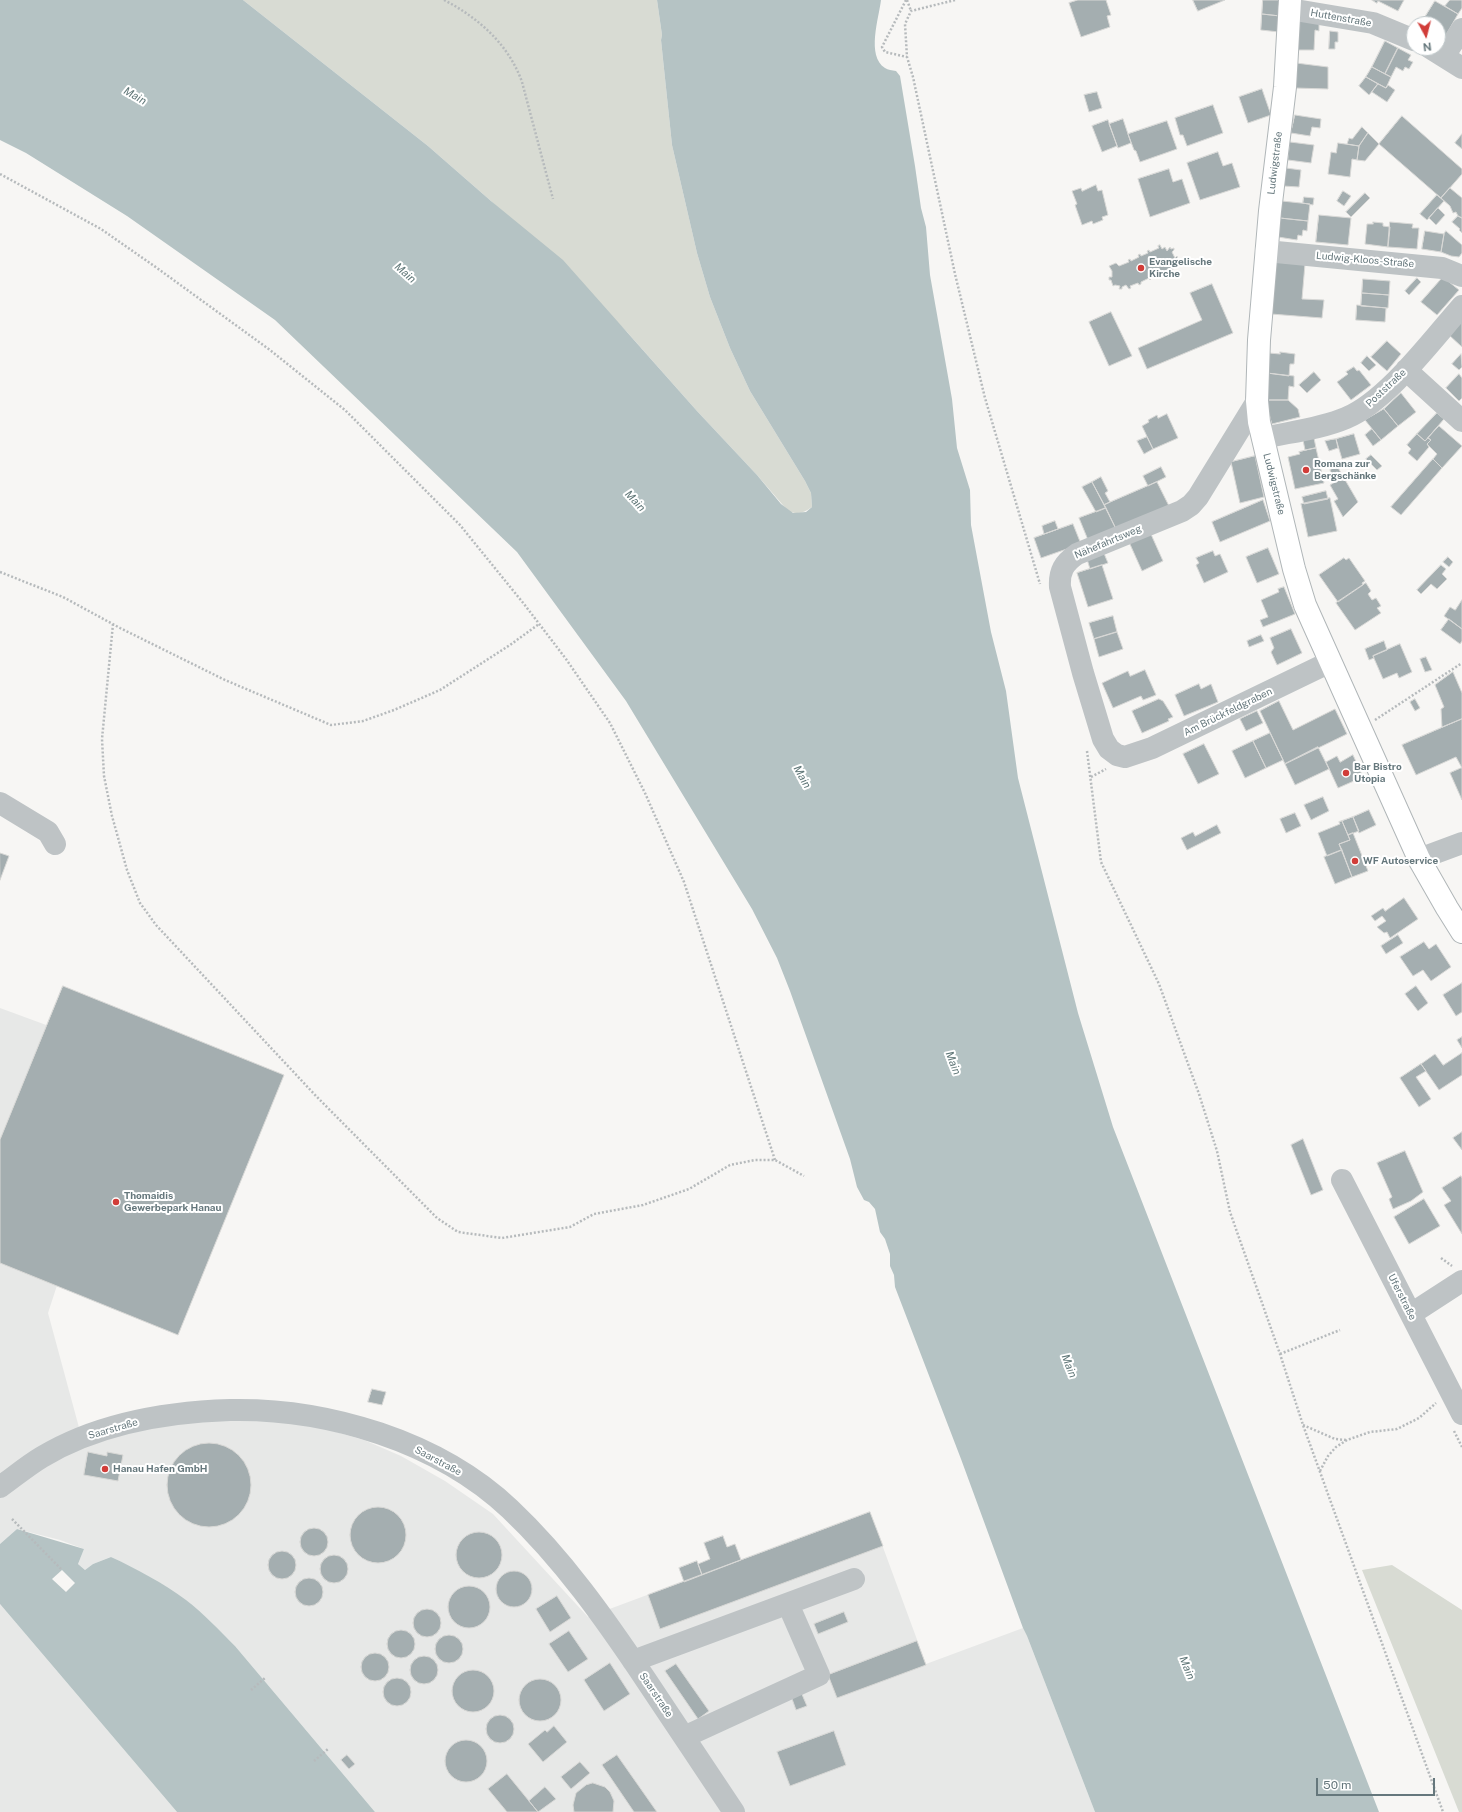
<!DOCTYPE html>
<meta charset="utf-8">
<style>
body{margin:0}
#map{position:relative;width:1462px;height:1812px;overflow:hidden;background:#f7f6f4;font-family:"Public Sans",sans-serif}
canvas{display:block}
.north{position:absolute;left:1406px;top:16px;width:40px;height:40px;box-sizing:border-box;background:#fff;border:1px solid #c1c9cb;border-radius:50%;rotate:173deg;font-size:11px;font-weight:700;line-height:16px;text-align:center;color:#65777c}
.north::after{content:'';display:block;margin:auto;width:14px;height:18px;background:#d13d39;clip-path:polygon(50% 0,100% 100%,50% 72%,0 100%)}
.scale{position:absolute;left:1316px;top:1778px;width:119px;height:18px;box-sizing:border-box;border:2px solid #65777c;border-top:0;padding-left:5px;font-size:12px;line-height:14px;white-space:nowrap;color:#65777c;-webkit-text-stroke:3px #fff;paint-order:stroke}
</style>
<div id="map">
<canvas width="1462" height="1812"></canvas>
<div class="north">N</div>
<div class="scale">50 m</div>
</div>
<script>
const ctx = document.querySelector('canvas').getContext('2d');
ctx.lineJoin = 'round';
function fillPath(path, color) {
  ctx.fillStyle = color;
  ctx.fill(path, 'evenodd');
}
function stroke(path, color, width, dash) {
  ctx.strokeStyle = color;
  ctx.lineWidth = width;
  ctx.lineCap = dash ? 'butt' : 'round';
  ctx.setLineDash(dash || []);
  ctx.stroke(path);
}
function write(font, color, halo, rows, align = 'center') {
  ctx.font = font + ' "Public Sans",sans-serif';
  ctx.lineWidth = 4;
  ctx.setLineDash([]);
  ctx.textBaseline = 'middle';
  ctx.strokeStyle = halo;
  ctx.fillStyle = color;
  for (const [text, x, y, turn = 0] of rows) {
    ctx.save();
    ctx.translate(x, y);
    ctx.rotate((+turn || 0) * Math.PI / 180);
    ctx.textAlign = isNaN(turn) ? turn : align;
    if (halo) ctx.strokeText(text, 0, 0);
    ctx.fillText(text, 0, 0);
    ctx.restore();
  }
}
const built = new Path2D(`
 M0 1008 106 1047 124 1080 48 1313 84 1446 124 1433 176 1422 221 1420H270L315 1426 364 1440 401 1456 445 1481 493 1514 588 1617 870 1512 926 1664 1023 1628 1027 1636 1095 1812H375L235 1646 212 1623 185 1600 157 1581 111 1557 93 1564 85 1570 78 1564 84 1549 60 1540 17 1529 0 1544Z
 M0 1604 177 1812H0Z`);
const green = new Path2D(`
 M243 0H657L662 35 661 40 672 145 697 253 710 297 730 348 750 391 805 481 811 493 812 507C804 513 797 515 788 511L757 475 697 411 627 332 491 201 428 146Z
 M1392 1565 1462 1610V1812H1459L1362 1570Z`);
const water = new Path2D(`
 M0 0H243L428 146 491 201 563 260 697 411 757 475 781 504 793 513 806 512 812 507 811 493 805 481 750 391 730 348 710 297 697 253 672 145 661 40 662 35 657 0H881C879 18 866 56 885 68 888 70 892 70 896 71L900 76 915 166 921 208 926 227 930 275 952 399 957 448 970 490 971 525 991 632 1006 691 1018 778 1078 1013 1113 1127 1379 1812H1095L1027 1636 1023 1628 961 1459 895 1287 894 1275 890 1266V1254L885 1239 880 1232 875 1209 869 1202 864 1200 857 1187 850 1159 790 991 777 958 752 909 626 701 517 552 275 320 127 216 26 153 0 140Z
 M17 1529 84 1549 78 1564 85 1570 93 1564 111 1557C137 1569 163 1583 186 1600 204 1614 219 1630 235 1646L375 1812H177L0 1604V1544Z`);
const pier = new Path2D(`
 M62 1570 75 1583 66 1592 52 1579Z`);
const building = new Path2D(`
 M1078 0H1106L1111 15 1107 16 1110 27 1081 37 1069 3Z
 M1193 0H1225L1198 11Z
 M1263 0H1282L1280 16 1262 14Z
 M1372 0H1404L1398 11 1378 1 1377 3Z
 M1450 0H1462V8L1458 14 1445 6Z
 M1435 1 1458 14 1446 35 1438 30V24H1426L1422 22Z
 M1262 14 1280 16 1279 32 1261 30Z
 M1298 20H1319V31L1315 30 1314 50H1297Z
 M1330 31 1338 32V42H1335V49H1329Z
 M1385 41 1398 48 1385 74 1372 67Z
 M1398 48 1411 55 1408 60 1413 62 1409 69 1405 67 1403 71 1396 67 1391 77 1385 74Z
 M1296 63 1328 67V89L1295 88Z
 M1372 67 1391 77 1386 88 1366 77Z
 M1366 77 1378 84 1369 95 1359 86Z
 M1378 84 1386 88 1388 85 1395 90 1387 102 1372 92Z
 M1262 89 1271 115 1248 123 1239 97Z
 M1097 92 1102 108 1089 112 1084 95Z
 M1213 105 1223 133 1187 146 1183 135H1180L1175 118Z
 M1295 115 1321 119 1320 128 1312 127 1310 136 1291 133Z
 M1402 116 1462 169V174L1441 198 1379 144Z
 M1123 119 1131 143 1118 148 1109 124Z
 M1108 120 1117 146 1102 152 1092 126Z
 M1167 121 1177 149 1140 162 1136 151 1134 150 1128 134Z
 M1362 127 1368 133 1359 146 1347 144 1349 138 1352 139Z
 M1368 133 1379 144 1365 161 1357 160 1359 146Z
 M1462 134V149L1455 143Z
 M1290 142 1314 145 1311 163 1288 160Z
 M1338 143 1359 146 1357 160 1352 159 1350 177 1328 174 1331 152 1336 153Z
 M1218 152 1223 166 1232 163 1240 187 1200 200 1187 163Z
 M1286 168 1301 170 1299 187 1283 186Z
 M1169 169 1173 182 1182 179 1190 203 1150 217 1138 179Z
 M1096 185 1098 191 1102 190 1108 215 1102 217 1103 220 1093 224 1092 221 1082 225 1075 205 1077 204 1072 191 1081 188 1082 191Z
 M1450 188 1462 198V218L1458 216 1456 212 1453 213 1450 206 1441 198Z
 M1343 191 1351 196 1344 206 1337 201Z
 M1365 193 1370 198 1351 217 1346 212Z
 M1437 195 1444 201 1427 220 1420 214Z
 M1304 197 1314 198 1313 205 1303 203Z
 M1282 201 1310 204 1308 221 1280 218Z
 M1438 208 1445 215 1436 225 1429 218Z
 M1319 215 1351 218 1348 245 1316 242Z
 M1458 216 1462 218V233L1459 230 1460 229 1452 222Z
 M1280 218 1308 221 1307 231 1303 230 1302 236 1298 235 1297 240 1278 237Z
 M1373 222 1383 223V226L1390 227 1388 247 1365 244 1367 224H1373Z
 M1390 222 1413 224 1412 228H1419L1417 249 1388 247Z
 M1425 231 1444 234 1441 252 1422 249Z
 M1446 231 1462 245V253L1459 257 1451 256 1441 252 1444 234Z
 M1160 245 1162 249 1165 247 1167 251 1170 247 1171 249 1174 248V250L1172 252 1175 258 1177 256 1178 259 1175 263 1174 261 1170 262 1174 267 1172 268 1173 270 1170 271 1169 269 1160 273 1159 276V274L1150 278 1151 279 1150 280 1149 278 1141 282V284L1139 285 1138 283 1130 286 1131 288 1129 289 1126 285 1122 287V289H1119L1120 286 1115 285 1113 286 1111 280H1109V277H1112V271L1109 266 1116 263 1119 266 1129 262 1128 260 1130 259 1131 261 1139 257 1138 255 1140 254 1141 256 1148 253 1147 251 1149 250 1150 252 1159 248 1158 246Z
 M1275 262 1305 264 1302 299 1324 300 1322 318 1271 314Z
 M1443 277 1459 290 1437 315 1421 302Z
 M1417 278 1421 282 1409 295 1405 291Z
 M1363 279 1390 281 1389 295 1362 293Z
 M1212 284 1233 333 1147 369 1138 348 1202 320 1190 293Z
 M1362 293 1389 295 1388 308 1361 306Z
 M1357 305 1386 308 1385 322 1356 320Z
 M1111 312 1132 356 1109 366 1089 322Z
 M1462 320V347L1449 335Z
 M1387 341 1401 354 1387 371 1371 357Z
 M1280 352 1295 354 1294 364H1290L1289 376 1267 373 1269 353 1280 354Z
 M1461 354 1462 367 1459 370 1452 364Z
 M1367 356 1376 365 1369 371 1361 363Z
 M1354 367 1357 371 1359 370 1371 385 1351 400 1337 382 1348 374 1346 372Z
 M1314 372 1321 380 1307 393 1299 385Z
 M1267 373 1294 376V387L1289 386 1288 400H1265Z
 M1459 374 1462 378V398L1459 401 1446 388Z
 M1401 393 1416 412 1398 426 1384 409Z
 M1266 400H1288L1298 409 1300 417 1272 424Z
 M1384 409 1398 426 1381 440 1365 420Z
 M1437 413 1444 419 1425 441 1417 434Z
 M1167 414 1178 438 1153 449 1142 426 1149 422 1148 420 1157 415 1158 418Z
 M1439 426 1462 446 1442 468 1433 459 1437 454 1427 444 1431 440 1428 438Z
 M1372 429 1381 440 1373 446 1365 435Z
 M1354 434 1360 454 1342 459 1336 439Z
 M1417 434 1425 441 1428 438 1431 440 1427 444 1429 447 1417 461 1408 453 1411 449 1407 445Z
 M1147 437 1153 449 1144 454 1137 441Z
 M1314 438 1316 448 1305 450 1303 440Z
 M1336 439 1338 448 1329 451 1325 441Z
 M1316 448 1324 483 1295 489 1288 457 1300 454 1299 452Z
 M1371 455 1382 466 1377 470 1366 459Z
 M1255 456 1264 497 1240 503 1231 462Z
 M1433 459 1442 468 1401 515 1391 507Z
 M1337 466 1358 502 1343 517 1334 501 1338 499 1330 485 1335 482 1330 470Z
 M1161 467 1166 477 1148 486 1143 476Z
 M1101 477 1108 491 1105 493 1110 502 1104 505 1092 482Z
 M1092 482 1106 508 1096 512 1082 487Z
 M1157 482 1170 508 1116 529 1104 505Z
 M1326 491 1328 499 1304 504 1302 497Z
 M1330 498 1337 531 1308 537 1301 504Z
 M1263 500 1270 521 1220 542 1212 522Z
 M1106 508 1116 529 1088 540 1079 518Z
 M1055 521 1058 529 1044 534 1042 526Z
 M1073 524 1081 544 1041 558 1034 538Z
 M1150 532 1163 561 1142 571 1129 542Z
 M1268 548 1279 574 1257 583 1246 557Z
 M1103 551 1108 563 1090 569 1087 559Z
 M1213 551 1215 556 1220 554 1228 572 1204 583 1196 565 1199 563 1196 558Z
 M1448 557 1453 562 1449 567 1443 562Z
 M1344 558 1346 560 1349 558 1365 581 1362 583 1363 585 1338 602 1319 575Z
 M1102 565 1113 599 1088 607 1077 573Z
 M1441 565 1446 569 1442 574 1447 579 1437 589 1431 584 1421 594 1417 590Z
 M1366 583 1371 591 1368 594 1372 600 1376 598 1381 606 1377 608 1381 613 1355 630 1336 603Z
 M1284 587 1295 614 1263 627 1260 620 1268 617 1261 600 1279 592 1278 589Z
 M1462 600V629L1444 616 1450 607 1455 610Z
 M1113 616 1117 632 1094 639 1089 623Z
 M1449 619 1462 629V641L1460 644 1441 630Z
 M1291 629 1302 653 1277 665 1271 652 1274 648 1270 638Z
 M1117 632 1123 649 1099 657 1094 639Z
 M1261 635 1264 641 1249 647 1247 641Z
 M1384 641 1387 650 1373 656 1374 658 1369 660 1365 649Z
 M1400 644 1412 672 1399 678 1397 673 1383 679 1373 656Z
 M1426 657 1432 670 1425 672 1420 659Z
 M1145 670 1156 695 1143 700 1141 696 1113 708 1102 683 1128 671 1130 676Z
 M1453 672 1462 693V719L1442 727 1441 709 1444 707 1435 685Z
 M1199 684 1201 689 1211 684 1218 702 1184 716 1175 695Z
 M1159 699 1163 701 1173 717 1168 719 1169 721 1142 733 1132 711Z
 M1415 699 1420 708 1415 711 1410 702Z
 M1279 701 1293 730 1335 709 1347 734 1285 764 1260 711Z
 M1257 711 1263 723 1246 731 1240 719Z
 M1462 719V768L1456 757 1416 775 1402 745Z
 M1270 733 1283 760 1266 768 1253 741Z
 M1253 741 1266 768 1245 778 1232 751Z
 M1204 744 1219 774 1198 784 1183 754Z
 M1318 747 1329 769 1295 785 1285 764Z
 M1353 755 1363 777 1338 788 1326 762 1337 756 1340 762Z
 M1461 768H1462V800L1450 773Z
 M1323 797 1329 811 1311 820 1304 805Z
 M1369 810 1376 825 1359 833 1353 817Z
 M1295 813 1301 826 1286 833 1280 819Z
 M1353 817 1359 831 1348 835 1342 821Z
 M1342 821 1350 840 1339 844 1342 850 1327 856 1318 833 1340 824 1339 822Z
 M1217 825 1221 833 1187 850 1181 838 1193 832 1195 836Z
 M1353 833 1368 871 1352 877 1339 844 1350 840 1348 835Z
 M1342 850 1352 877 1335 884 1324 857Z
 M0 853 9 856 0 880Z
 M1404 898 1418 919 1390 938 1387 932 1384 933 1377 927 1386 921 1382 916 1375 921 1371 916 1383 908 1385 911Z
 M1398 935 1403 943 1386 954 1381 946Z
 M1424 942 1429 949 1436 944 1451 967 1431 981 1423 970 1413 976 1400 957Z
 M1462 983V1012L1456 1016 1443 995Z
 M63 986 284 1075 178 1335 0 1263V1140Z
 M1416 986 1428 1003 1418 1011 1405 994Z
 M1462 1037V1048L1457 1040Z
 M1462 1053V1075L1439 1090 1421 1064 1435 1054 1443 1065Z
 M1421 1064 1426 1071 1416 1077 1431 1099 1419 1107 1400 1078Z
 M1462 1132V1150L1453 1138Z
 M1303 1139 1323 1190 1311 1195 1291 1145Z
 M1405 1151 1423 1192 1411 1201 1393 1209 1389 1199 1392 1197 1377 1163Z
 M1461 1176 1462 1178V1234L1444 1205 1451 1201 1442 1188Z
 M1424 1199 1440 1226 1409 1244 1394 1217Z
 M372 1389 386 1392 382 1405 368 1402Z
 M167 1485a42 42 0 1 1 84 0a42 42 0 1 1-84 0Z
 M88 1452 107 1456V1452L123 1455 118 1481 84 1475Z
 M350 1535a28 28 0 1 1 56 0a28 28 0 1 1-56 0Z
 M870 1512 883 1546 660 1629 648 1595Z
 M300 1542a14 14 0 1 1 28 0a14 14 0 1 1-28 0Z
 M456 1555a23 23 0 1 1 46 0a23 23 0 1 1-46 0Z
 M723 1536 727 1547 735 1544 741 1560 702 1575 698 1564 710 1559 704 1543Z
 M268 1565a14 14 0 1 1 28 0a14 14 0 1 1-28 0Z
 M320 1569a14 14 0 1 1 28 0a14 14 0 1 1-28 0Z
 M697 1561 702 1575 684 1582 679 1568Z
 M496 1589a18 18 0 1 1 36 0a18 18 0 1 1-36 0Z
 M295 1592a14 14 0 1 1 28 0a14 14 0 1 1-28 0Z
 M448 1607a21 21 0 1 1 42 0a21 21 0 1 1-42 0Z
 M557 1596 571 1618 550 1632 536 1609Z
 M413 1623a14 14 0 1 1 28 0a14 14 0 1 1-28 0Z
 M844 1612 848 1622 818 1634 814 1624Z
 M387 1644a14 14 0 1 1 28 0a14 14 0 1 1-28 0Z
 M569 1631 588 1659 568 1672 549 1644Z
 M435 1649a14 14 0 1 1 28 0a14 14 0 1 1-28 0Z
 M917 1641 926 1665 837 1698 828 1675Z
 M361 1667a14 14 0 1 1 28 0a14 14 0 1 1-28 0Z
 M410 1670a14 14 0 1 1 28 0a14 14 0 1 1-28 0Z
 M610 1663 630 1694 604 1711 584 1680Z
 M676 1664 709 1711 698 1719 665 1671Z
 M452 1691a21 21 0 1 1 42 0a21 21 0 1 1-42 0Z
 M383 1692a14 14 0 1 1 28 0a14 14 0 1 1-28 0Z
 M519 1700a21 21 0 1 1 42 0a21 21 0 1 1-42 0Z
 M801 1692 807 1706 796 1710 791 1696Z
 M486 1729a14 14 0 1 1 28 0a14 14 0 1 1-28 0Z
 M554 1726 567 1742 543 1762 528 1744 545 1730 547 1732Z
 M834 1731 846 1765 790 1786 777 1752Z
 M445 1761a21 21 0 1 1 42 0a21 21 0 1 1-42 0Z
 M347 1755 355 1764 349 1769 341 1760Z
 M617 1755 657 1812H634L602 1765Z
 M580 1762 590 1773 571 1789 561 1777Z
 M507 1774 529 1801 538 1812H507L488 1789Z
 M593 1783 605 1787 610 1792 614 1801 613 1812H574L573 1805 576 1793 586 1785Z
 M545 1787 556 1799 538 1812 529 1801Z`);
const path = new Path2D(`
 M444 0C479 18 509 45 522 82L553 199
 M906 0 882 47 885 52 907 57
 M907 0 911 11
 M955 0 911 11 905 24 907 57 913 77 955 274 985 398 1040 584
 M0 174 101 229 157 268 270 350 345 410 460 525 524 604 566 659 610 723 645 793 684 882 775 1160
 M0 572 63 597 120 628 225 680 331 725 363 721 394 710 440 690 510 645 539 624
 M113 624 102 739 104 776 112 816 127 870 140 903 156 925 316 1096 437 1218 458 1232 502 1238 570 1227 594 1214 643 1205 689 1189 730 1165 755 1160H775L804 1176
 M1375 720 1462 663
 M1087 751 1101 862 1159 984 1199 1094 1217 1151 1230 1212 1280 1354 1303 1425 1443 1812
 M1091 777 1106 769
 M1441 1258 1452 1266
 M1280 1354 1340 1330
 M1303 1425 1335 1439 1346 1440
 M1454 1431 1462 1447
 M1320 1471 1328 1456 1336 1447 1347 1440 1370 1432 1397 1429 1419 1418 1436 1403
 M12 1519 62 1570
 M251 1690 265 1678
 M314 1761 328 1749`);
const minor = new Path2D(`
 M1289 9 1373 23 1414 40
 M1430 48 1462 68
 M1444 56 1462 29
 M1266 251 1442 268 1462 276
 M1406 370 1462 421
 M1257 401 1198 497 1191 505 1182 511 1077 554C1064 563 1059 571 1060 587L1083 673 1103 739 1109 749 1117 755 1125 757 1152 748 1330 662
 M1263 438C1290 432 1320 429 1346 418 1387 401 1432 340 1462 306
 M0 803 48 832 55 844
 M1419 859 1462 843
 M1342 1180 1462 1414
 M1411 1314 1462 1281
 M0 1487C14 1477 27 1466 42 1457 97 1424 166 1412 230 1410 327 1408 438 1441 510 1509 563 1559 605 1619 646 1680 675 1724 705 1768 734 1812
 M633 1661 854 1579
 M684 1737 819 1675 788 1604`);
const major = new Path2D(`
 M1290 0 1285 87 1270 211 1259 340 1257 401 1259 422 1294 569 1305 605 1419 859 1447 908 1462 932`);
const markers = [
 [1141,268,4,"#d13d39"],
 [1306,470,4,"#d13d39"],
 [1346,773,4,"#d13d39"],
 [1355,861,4,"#d13d39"],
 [116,1202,4,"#d13d39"],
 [105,1469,4,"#d13d39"]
];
const streetNames = [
 ["Huttenstraße",1341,18,10],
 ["Ludwigstraße",1275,163,-83],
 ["Ludwig-Kloos-Straße",1365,260,5],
 ["Poststraße",1386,388,-43],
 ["Ludwigstraße",1274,484,76],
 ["Nähefahrtsweg",1108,542,-23],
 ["Am Brückfeldgraben",1228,712,-26],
 ["Uferstraße",1402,1297,63],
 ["Saarstraße",113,1429,-16],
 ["Saarstraße",438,1461,28],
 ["Saarstraße",656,1695,56]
];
const poiNames = [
 ["Evangelische",1149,262],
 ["Kirche",1149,274],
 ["Romana zur",1314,464],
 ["Bergschänke",1314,476],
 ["Bar Bistro",1354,767],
 ["Utopia",1354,779],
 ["WF Autoservice",1363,861],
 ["Thomaidis",124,1196],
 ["Gewerbepark Hanau",124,1208],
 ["Hanau Hafen GmbH",113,1469]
];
const waterNames = [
 ["Main",135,96,30],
 ["Main",405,273,41],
 ["Main",635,501,47],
 ["Main",802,777,61],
 ["Main",953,1063,69],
 ["Main",1069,1366,69],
 ["Main",1187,1668,68]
];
fillPath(built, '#e7e8e7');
fillPath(green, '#d8dbd3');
fillPath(water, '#b5c3c4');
fillPath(pier, '#f7f6f4');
fillPath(building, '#a4aeb0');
stroke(building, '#d8d8d6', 1);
stroke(major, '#b0b6b8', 24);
stroke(path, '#b6babc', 2.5, [2, 2]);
stroke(minor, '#bec3c5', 22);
stroke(major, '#fff', 22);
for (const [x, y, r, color] of markers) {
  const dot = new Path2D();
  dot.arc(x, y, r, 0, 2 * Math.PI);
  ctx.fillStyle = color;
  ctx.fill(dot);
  stroke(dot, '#fff', 1.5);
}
write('10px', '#65777c', '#fff', streetNames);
write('bold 10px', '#65777c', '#fff', poiNames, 'left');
write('italic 11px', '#5f7677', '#fff', waterNames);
</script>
